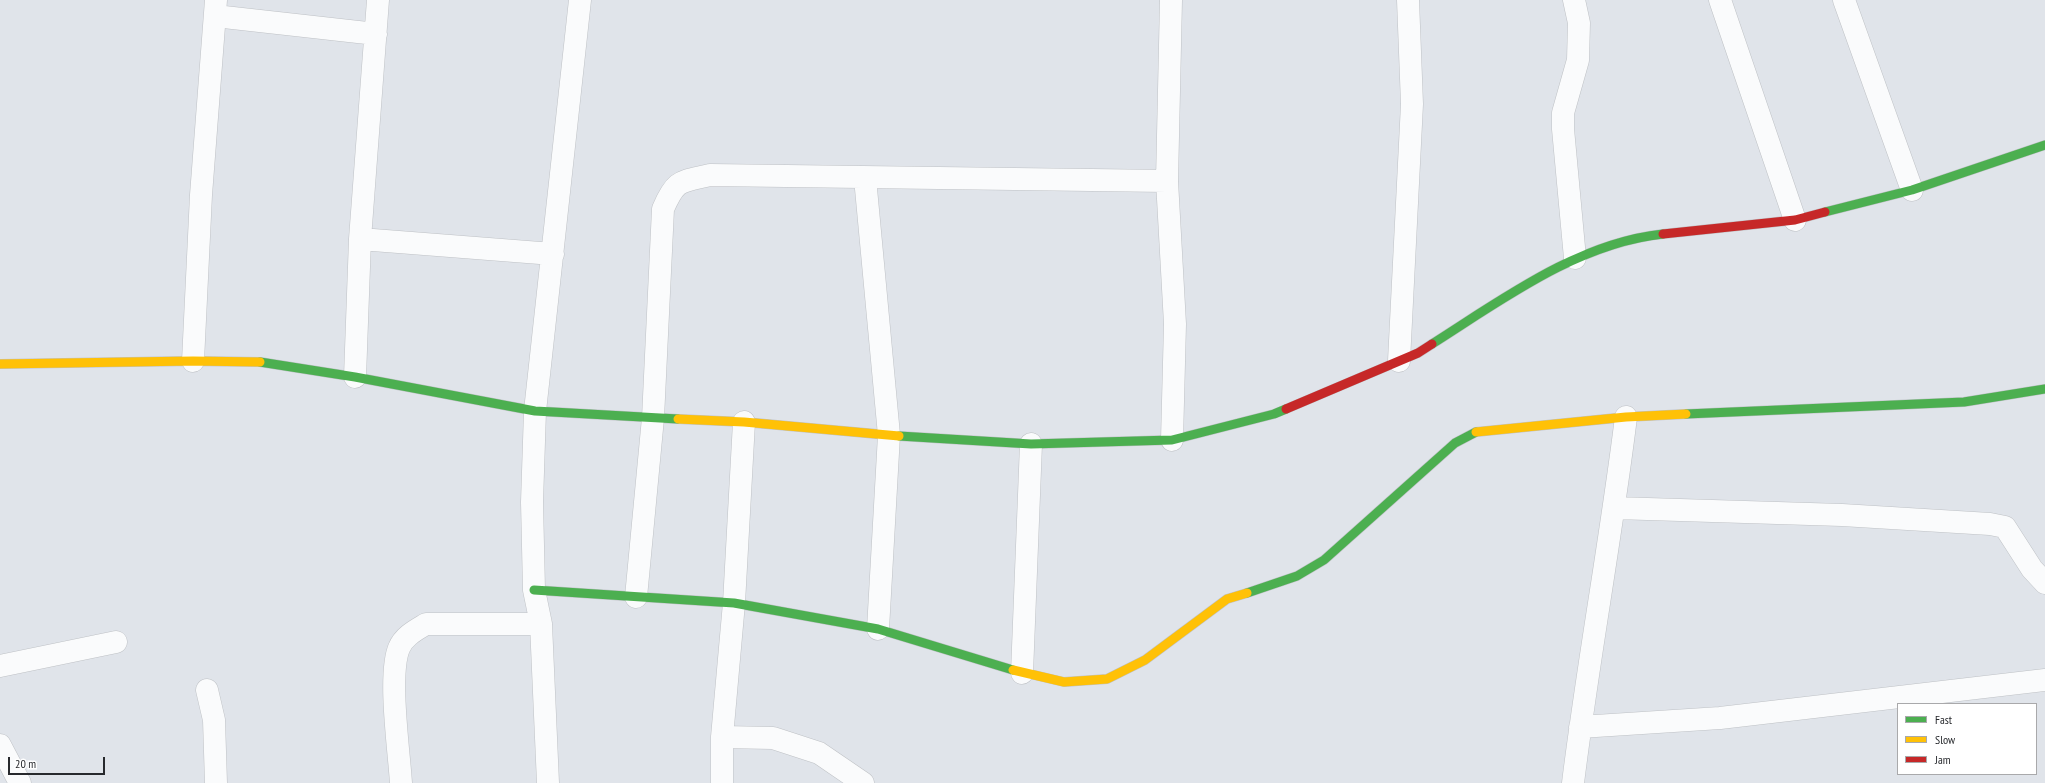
<!DOCTYPE html>
<style>
body{margin:0}
#map{position:relative;width:2045px;height:783px;overflow:hidden;background:#e0e4ea;font-family:"PT Sans Narrow",sans-serif}
canvas{display:block}
.legend{position:absolute;left:1897px;top:703px;width:140px;height:72px;box-sizing:border-box;background:#fff;border:1px solid #a9a9ab;margin:0;padding:5px 7px;list-style:none;font-size:12px;color:#27292d}
.legend li{display:flex;align-items:center;gap:8px;height:20px}
.legend b{width:20px;border:1px solid #a9a9ab}
.scale{position:absolute;left:8px;top:757px;width:97px;height:18px;box-sizing:border-box;border:2px solid #27292d;border-top:0;padding-left:5px;font-size:12px;line-height:14px;white-space:nowrap;color:#27292d;-webkit-text-stroke:3px #fff;paint-order:stroke}
</style>
<div id="map">
<canvas width="2045" height="783"></canvas>
<ul class="legend">
<li><b style="height:5px;background:#4caf50"></b>Fast</li>
<li><b style="height:5px;background:#ffc107"></b>Slow</li>
<li><b style="height:5px;background:#c62828"></b>Jam</li>
</ul>
<div class="scale">20 m</div>
</div>
<script>
const ctx = document.querySelector('canvas').getContext('2d');
ctx.lineJoin = 'round';
function stroke(path, color, width, dash) {
  ctx.strokeStyle = color;
  ctx.lineWidth = width;
  ctx.lineCap = dash ? 'butt' : 'round';
  ctx.setLineDash(dash || []);
  ctx.stroke(path);
}
const street = new Path2D(`
 M1171 0 1167 181 1175 324 1172 440
 M1574 0 1579 23 1578 60 1563 113V129L1575 258
 M1720 0 1795 220
 M1844 0 1912 190
 M215 16 376 34
 M865 178 889 435 878 629
 M360 239 553 254
 M193 361 201 195 216 0
 M1399 361 1412 104 1408 0
 M355 377 360 239 378 0
 M1615 508 1842 515 1990 524 2005 527 2032 569 2045 583
 M636 597 653 418 663 209C676 179 680 182 710 175L1167 181
 M0 666 116 642
 M1022 673 1031 444
 M207 690 214 720 216 783
 M1580 727 1720 718 2045 680
 M722 737 773 738 819 753 863 783
 M0 745 20 783
 M401 783C399 751 388 675 399 648 404 636 416 630 426 624H541
 M548 783 541 624 534 590 532 502 535 411 580 0
 M722 783V737L734 603 744 422
 M1573 783C1588 661 1611 539 1626 417`);
const fast = new Path2D(`
 M1825 212 1912 190 2045 145
 M1432 344C1503 299 1578 243 1663 234
 M260 362 355 377 535 411 678 419
 M1686 414 1964 402 2045 389
 M899 436 1031 444 1172 440 1274 414 1286 409
 M534 590 734 603 878 629 1013 670
 M1247 593 1297 576 1324 560 1455 443 1476 432`);
const slow = new Path2D(`
 M0 364 193 361 260 362
 M678 419 744 422 899 436
 M1476 432 1626 417 1686 414
 M1013 670 1064 682 1107 679 1145 660 1227 599 1247 593`);
const jam = new Path2D(`
 M1663 234 1795 220 1825 212
 M1286 409 1418 353 1432 344`);
stroke(street, '#bec1c5', 23);
stroke(fast, '#bec1c5', 10);
stroke(slow, '#bec1c5', 10);
stroke(jam, '#bec1c5', 10);
stroke(street, '#fafbfc', 22);
stroke(fast, '#4caf50', 9);
stroke(slow, '#ffc107', 9);
stroke(jam, '#c62828', 9);
</script>
